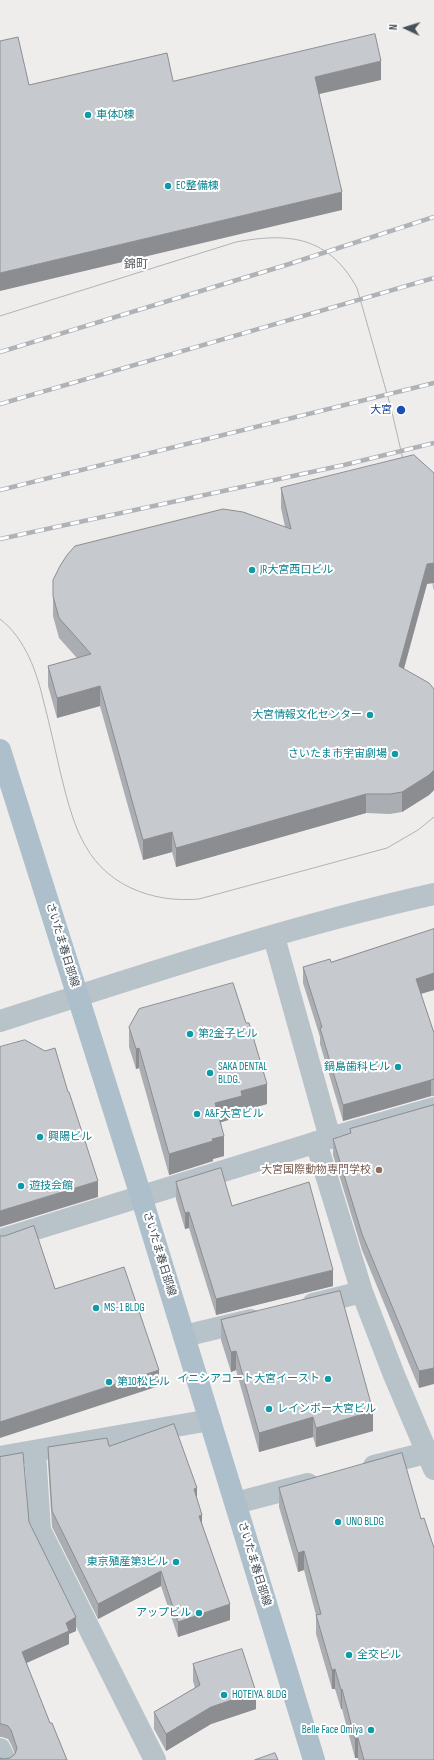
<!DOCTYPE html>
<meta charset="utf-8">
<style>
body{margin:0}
#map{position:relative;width:434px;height:1760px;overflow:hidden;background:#efecec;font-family:"Sofia Sans Condensed",sans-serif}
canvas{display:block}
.north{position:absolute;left:386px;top:8px;width:40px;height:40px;-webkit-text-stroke:3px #fff;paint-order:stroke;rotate:274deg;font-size:11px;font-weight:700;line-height:16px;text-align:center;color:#455159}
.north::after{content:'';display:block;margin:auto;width:14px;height:18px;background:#455159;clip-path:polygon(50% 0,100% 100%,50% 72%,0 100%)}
</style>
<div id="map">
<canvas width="434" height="1760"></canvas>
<div class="north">N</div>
</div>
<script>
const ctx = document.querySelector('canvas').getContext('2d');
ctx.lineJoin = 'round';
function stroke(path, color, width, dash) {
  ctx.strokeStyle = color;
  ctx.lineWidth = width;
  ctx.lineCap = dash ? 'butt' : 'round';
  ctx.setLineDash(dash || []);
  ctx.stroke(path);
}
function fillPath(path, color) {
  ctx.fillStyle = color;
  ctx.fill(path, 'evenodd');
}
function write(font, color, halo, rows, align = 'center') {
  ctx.font = font + ' "Sofia Sans Condensed","Noto Sans JP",sans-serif';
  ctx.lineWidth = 4;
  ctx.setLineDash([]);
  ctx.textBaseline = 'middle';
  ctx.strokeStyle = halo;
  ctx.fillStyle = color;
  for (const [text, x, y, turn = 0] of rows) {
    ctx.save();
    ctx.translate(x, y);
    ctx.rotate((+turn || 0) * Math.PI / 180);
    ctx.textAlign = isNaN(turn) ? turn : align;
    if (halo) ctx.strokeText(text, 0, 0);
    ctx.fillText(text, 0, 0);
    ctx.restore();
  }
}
const minor = new Path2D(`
 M274 937 330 1138
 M0 1021C143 975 287 927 434 894
 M316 1142 362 1292 394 1375 434 1469
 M0 1240 330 1138 434 1108
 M313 1304 362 1292
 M184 1336 251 1320
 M35 1451 40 1530 155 1760
 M0 1457 210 1420
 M374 1466 434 1451
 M236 1503 308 1484
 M0 1749 5 1760`);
const major = new Path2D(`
 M0 750 141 1196 314 1760`);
const tram = new Path2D(`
 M0 316 236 242C290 232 329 237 357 288L391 408 405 468
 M430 571 434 589
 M0 619C26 639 37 673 44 703 50 726 55 749 60 771 72 819 82 865 131 888 153 898 175 901 199 899L387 848 418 830 434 817`);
const rail = new Path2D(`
 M0 352 283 266 434 217
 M0 404 434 278
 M0 490 434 383
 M0 539 344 465 434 443`);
const wall = new Path2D(`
 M281 488 427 584 404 669 434 689V790L429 795 402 812 390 814 366 813 176 867 172 852 143 860 100 706 57 718 48 686V666L77 658 59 638 53 616V580L285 527 281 508Z
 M434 929V990L421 994 434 1033V1096H431L343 1121 320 1044V1037L303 983V967L331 962Z
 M129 1027 267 1104 242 1111V1116L221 1122 224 1156 213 1159V1161L169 1175 139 1068 136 1069 129 1047Z
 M434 1105 419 1388 362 1250 333 1155V1139L350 1134V1129Z
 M176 1182 232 1206 333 1286 216 1315 189 1228 185 1229 176 1199Z
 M221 1320 373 1431 316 1447 313 1437 259 1452 236 1370 231 1372 221 1340Z
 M109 1446 202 1523 230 1620 178 1637 161 1586 98 1619 52 1527 48 1462V1447Z
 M0 1457 76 1631 69 1634V1644L26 1663 50 1723 67 1760 4 1759 10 1758 15 1754 11 1744 8 1739 2 1737H0Z
 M279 1488 434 1760H358V1758H355L342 1709H341L335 1689H332L316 1634V1615L304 1570 298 1572 279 1507Z
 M193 1664 256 1709 211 1724 166 1751 154 1729V1712L195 1688 193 1681Z`);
const shadedWall = new Path2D(`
 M381 61V80L315 95V77Z
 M342 192V210L0 291V273Z
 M434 563V583L427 584 399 686V666L427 564Z
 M100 686V706L57 718V698Z
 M434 770V790L429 795 402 812V792Z
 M366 794V813L176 867V848Z
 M172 832V852L143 860V840Z
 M434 973V990L416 995V979Z
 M139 1048V1068L136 1069V1049Z
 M431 1080V1096L343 1121V1105Z
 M267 1084V1104L242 1111V1116L215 1124V1103L241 1091Z
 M224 1136V1156L213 1159V1161L169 1175V1154L212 1139Z
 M98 1181V1197L0 1227V1211Z
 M189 1212V1228L185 1229V1213Z
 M333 1270V1286L216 1315V1299Z
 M236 1351V1370L231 1372V1352Z
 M434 1368V1384L419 1388V1371Z
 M159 1370V1386L0 1438V1422Z
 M373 1411V1431L316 1447V1428Z
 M313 1417V1437L259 1452V1433Z
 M197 1488V1503L194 1489Z
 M202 1515V1530L199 1516Z
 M304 1551V1570L298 1572V1553Z
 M161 1571V1586L98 1619V1604Z
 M230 1604V1620L178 1637V1622Z
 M76 1617V1631L69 1634V1644L22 1665V1652L66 1623Z
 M335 1669V1689H332V1670Z
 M342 1689V1709H341V1690Z
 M256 1692V1709L211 1724 166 1751V1734L211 1707Z
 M358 1738V1758H355V1739Z`);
const building = new Path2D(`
 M375 34 381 61 315 77 342 192 0 273V41L18 37 29 85 167 53 173 81Z
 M414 455 434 473V563L427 564 399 666 429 683 434 689V770L429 775 402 792 390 794H366L176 848 172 832 143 840 100 686 57 698 48 666 91 654 59 618 53 596V580L60 566 67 555 75 546 223 509 243 512 291 529 281 488Z
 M434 929V973L416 979 434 1033V1079L431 1080 343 1105 320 1028 322 1027 303 967 330 959 331 962Z
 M233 983 246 1023H249L267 1084 241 1091 242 1096 215 1103 224 1136 212 1139 213 1141 169 1154 139 1048 136 1049 129 1027 139 1009Z
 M25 1040 45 1051 55 1048 68 1092H69L98 1181 0 1211V1047Z
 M434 1105V1368L419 1371 362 1234 333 1139 351 1133 350 1129Z
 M221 1168 232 1206 309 1182 333 1270 216 1299 189 1212 185 1213 176 1182Z
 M34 1226 55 1289 124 1267 159 1370 0 1422V1236H4Z
 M340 1291 373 1411 316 1428 313 1417 259 1433 236 1351 231 1352 221 1320Z
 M174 1424 197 1488 194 1489 202 1515 199 1516 230 1604 178 1622 161 1571 98 1604 52 1511 48 1447 107 1438 109 1446Z
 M23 1453 29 1522 76 1617 66 1623 69 1631 22 1652 50 1723H52L67 1760H0V1758L4 1759 10 1758 15 1754 17 1748 11 1730 8 1726 2 1724H0V1457Z
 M402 1453 421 1519 424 1518 434 1548V1760H364L358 1738 355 1739 342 1689 341 1690 335 1669 332 1670 316 1615 321 1614 304 1551 298 1553 279 1488Z
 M242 1649 256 1692 211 1707 166 1734 154 1712 200 1685 193 1664Z
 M275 1753 278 1760H255Z`);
const markers = [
 [88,115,4,"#0f9aa8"],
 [168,186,4,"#0f9aa8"],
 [401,410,5,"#1a4fb4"],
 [252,570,4,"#0f9aa8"],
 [370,715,4,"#0f9aa8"],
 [395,754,4,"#0f9aa8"],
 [190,1034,4,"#0f9aa8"],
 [398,1067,4,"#0f9aa8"],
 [210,1073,4,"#0f9aa8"],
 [197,1114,4,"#0f9aa8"],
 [40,1137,4,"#0f9aa8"],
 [379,1170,4,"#8d6e63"],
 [21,1186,4,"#0f9aa8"],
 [96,1308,4,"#0f9aa8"],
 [328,1379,4,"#0f9aa8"],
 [109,1382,4,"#0f9aa8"],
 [269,1409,4,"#0f9aa8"],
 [338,1522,4,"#0f9aa8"],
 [176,1562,4,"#0f9aa8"],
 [199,1613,4,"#0f9aa8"],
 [349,1655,4,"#0f9aa8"],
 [224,1695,4,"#0f9aa8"],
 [371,1730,4,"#0f9aa8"]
];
const cultureNames = [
 ["車体D棟",96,115],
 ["EC整備棟",176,186],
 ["JR大宮西口ビル",260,570],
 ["大宮情報文化センター",362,715,"right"],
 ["さいたま市宇宙劇場",387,754,"right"],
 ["第2金子ビル",198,1034],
 ["SAKA DENTAL",218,1067],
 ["BLDG.",218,1080],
 ["鍋島歯科ビル",390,1067,"right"],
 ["A&F大宮ビル",205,1114],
 ["興陽ビル",48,1137],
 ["遊技会館",29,1186],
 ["MS-1 BLDG",104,1308],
 ["イニシアコート大宮イースト",320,1379,"right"],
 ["第10松ビル",117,1382],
 ["レインボー大宮ビル",277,1409],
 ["UNO BLDG",346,1522],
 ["東京殖産第3ビル",168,1562,"right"],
 ["アップビル",191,1613,"right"],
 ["全交ビル",357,1655],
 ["HOTEIYA. BLDG",232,1695],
 ["Belle Face Omiya",363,1730,"right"]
];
const transitNames = [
 ["大宮",392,410]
];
const streetNames = [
 ["さいたま春日部線",62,945,73],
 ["さいたま春日部線",159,1254,73],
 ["さいたま春日部線",254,1564,73]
];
const educationNames = [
 ["大宮国際動物専門学校",371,1170]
];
const neighbourhoodNames = [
 ["錦町",136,265]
];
stroke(minor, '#b8c2c9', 22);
stroke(major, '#acbfcb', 22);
stroke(tram, '#afb2b6', 1);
stroke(rail, '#afb2b6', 4.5);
stroke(rail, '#fff', 3, [9]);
fillPath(wall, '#aaaeb2');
fillPath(shadedWall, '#8b8d91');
fillPath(building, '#c6cacf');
stroke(building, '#8b8d91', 1);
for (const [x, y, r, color] of markers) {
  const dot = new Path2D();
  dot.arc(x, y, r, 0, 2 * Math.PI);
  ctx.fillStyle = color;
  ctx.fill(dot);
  stroke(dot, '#fff', 1.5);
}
write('11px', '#0d838f', '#fff', cultureNames, 'left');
write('11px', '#164399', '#fff', transitNames, 'right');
write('11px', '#455159', '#fff', streetNames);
write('11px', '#785e54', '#fff', educationNames, 'right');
write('12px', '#595d61', '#fff', neighbourhoodNames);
</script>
